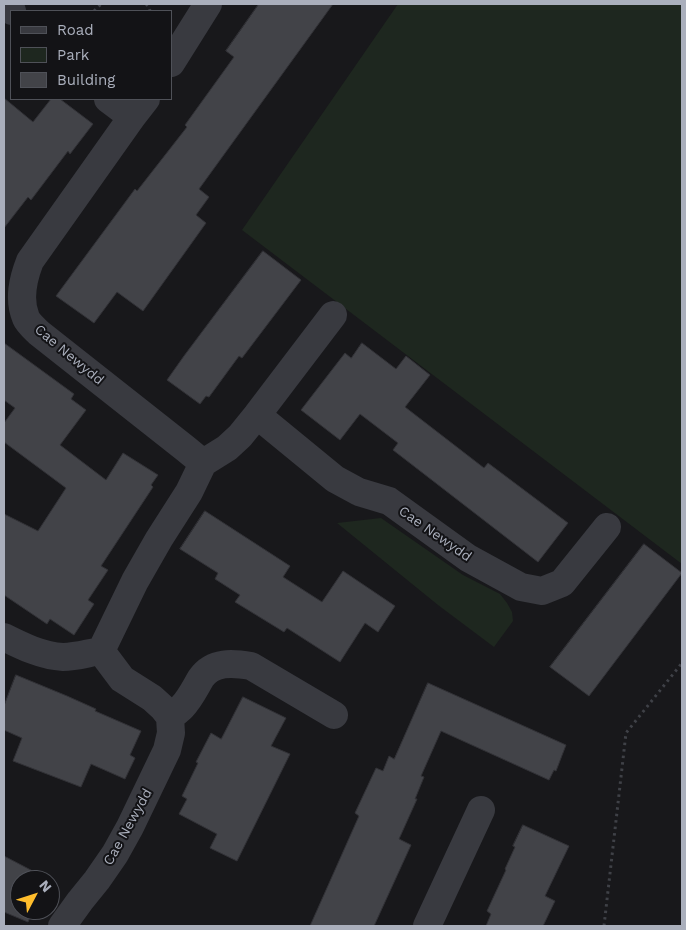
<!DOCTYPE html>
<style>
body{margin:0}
#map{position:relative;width:686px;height:930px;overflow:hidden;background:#18181b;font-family:"Work Sans",sans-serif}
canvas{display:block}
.frame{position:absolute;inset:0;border:5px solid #aaafbc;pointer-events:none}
.legend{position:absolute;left:10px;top:10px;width:162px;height:90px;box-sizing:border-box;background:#131316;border:1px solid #4f5158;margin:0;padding:6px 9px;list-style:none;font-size:15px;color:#aaafbc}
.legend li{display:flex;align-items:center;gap:10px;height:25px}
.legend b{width:25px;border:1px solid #4f5158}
.north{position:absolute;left:10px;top:870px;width:50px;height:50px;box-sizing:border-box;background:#131316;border:1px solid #4f5158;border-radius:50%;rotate:50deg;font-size:14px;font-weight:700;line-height:20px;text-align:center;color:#aaafbc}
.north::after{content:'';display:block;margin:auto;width:18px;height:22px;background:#ffbd2c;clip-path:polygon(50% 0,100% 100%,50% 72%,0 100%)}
</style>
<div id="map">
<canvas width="686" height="930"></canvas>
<div class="frame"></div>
<ul class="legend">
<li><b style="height:6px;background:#393a40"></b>Road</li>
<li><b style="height:14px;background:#1e271f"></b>Park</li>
<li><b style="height:14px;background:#424348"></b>Building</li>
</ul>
<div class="north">N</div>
</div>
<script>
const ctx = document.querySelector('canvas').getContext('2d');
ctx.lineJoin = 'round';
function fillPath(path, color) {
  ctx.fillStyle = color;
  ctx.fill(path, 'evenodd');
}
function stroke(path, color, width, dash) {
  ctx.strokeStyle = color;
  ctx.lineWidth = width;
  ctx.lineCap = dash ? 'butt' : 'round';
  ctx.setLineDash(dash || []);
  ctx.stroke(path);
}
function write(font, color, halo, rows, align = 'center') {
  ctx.font = font + ' "Work Sans",sans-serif';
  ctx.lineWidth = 4;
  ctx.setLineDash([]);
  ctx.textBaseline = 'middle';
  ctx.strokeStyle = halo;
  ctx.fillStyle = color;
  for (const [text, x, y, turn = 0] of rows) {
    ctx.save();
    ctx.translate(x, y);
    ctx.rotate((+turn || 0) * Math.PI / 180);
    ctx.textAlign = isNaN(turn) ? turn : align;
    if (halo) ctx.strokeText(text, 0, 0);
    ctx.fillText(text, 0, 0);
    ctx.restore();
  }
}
const green = new Path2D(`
 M398 4H682V564L242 230Z
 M381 518 463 575 500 594 507 603 512 612 513 621 494 647 438 605 337 523Z`);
const building = new Path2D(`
 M259 4H333L199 189 209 197 196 215 206 223 143 311 117 292 94 323 56 296 135 189 137 191 187 127 185 125 234 57 226 51Z
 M4 98 33 122 51 99H60L93 124 70 154 68 151 31 200 28 197 4 228Z
 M263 251 301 280 242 358 239 356 209 397 206 396 200 404 167 380 184 356Z
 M4 343 74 394 71 399 86 410 60 445 106 480 123 453 158 475 151 485 153 487 101 566 108 570 88 600 94 604 74 635 50 619 47 624 4 595V514L38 531 66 488 4 442V423L15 408 4 400Z
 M362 343 396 369 406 356 430 375 405 407 484 468 488 463 568 523 538 562 393 450 398 443 360 414 340 440 301 410 345 353 351 358Z
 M205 511 290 566 283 577 322 602 343 571 395 606 378 632 365 623 340 662 287 628 284 632 235 602 240 595 215 579 218 573 180 549Z
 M644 544 682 573 589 696 550 667Z
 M16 675 67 696 96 709 95 711 141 731 130 755 135 758 125 779 91 764 81 787 13 761 22 738 4 730V706Z
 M428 683 566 745 556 771 554 770 549 780 441 731 421 776 424 777 415 799H417L399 839 411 845 374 926H310L359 816 355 813 376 768 383 771 389 756 394 759Z
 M243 697 286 718 271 746 290 754 237 861 210 848 217 834 179 814 187 799 182 796 198 763 196 762 211 733 221 739Z
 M523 825 569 846 545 896 555 901 543 926H486L491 914 487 911 506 870 505 869 515 847 513 846Z
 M4 856 46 878 45 880H20V910H33L28 922 4 912Z`);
const path = new Path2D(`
 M146 4 149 7 150 11
 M94 11 101 4
 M604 926 626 733 682 663`);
const minor = new Path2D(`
 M6 4 12 11
 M171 63 208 4
 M108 99 132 117 30 261C23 279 18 299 26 318 28 323 35 329 39 333L186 449 203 463
 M132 117 146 99
 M257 415 335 479 359 492 389 501 468 558 521 587 542 591 562 583 607 527
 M4 637C22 646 42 656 63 657 76 657 88 653 101 651L122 679 152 698 163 708 170 717
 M101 651 135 581 159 539 189 492 203 463 227 448 240 436 257 415 333 315
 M62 926 80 901 97 880 115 854 130 827 167 750 171 733 170 717C174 714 178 711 182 707 190 699 195 688 201 678 213 661 233 663 251 666L334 715
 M427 926 481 810`);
const streetNames = [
 ["Cae Newydd",69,355,40],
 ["Cae Newydd",435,534,35],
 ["Cae Newydd",128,827,-61]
];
fillPath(green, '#1e271f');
fillPath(building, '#424348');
stroke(building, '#323237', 1);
stroke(path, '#3f4147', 3, [2.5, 4]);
stroke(minor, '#393a40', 28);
write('14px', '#aaafbc', '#131316', streetNames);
</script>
